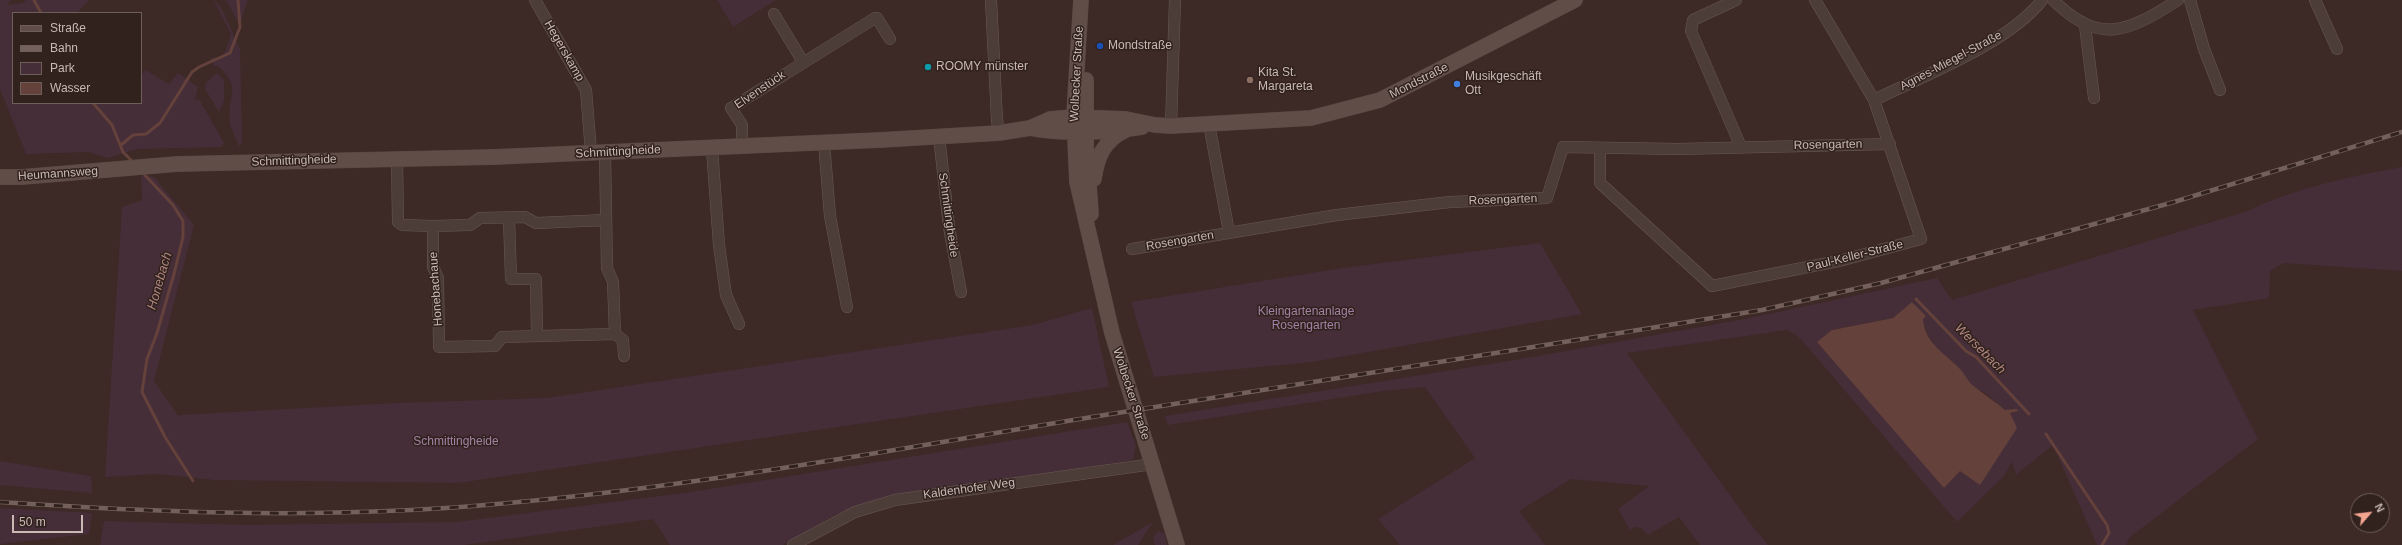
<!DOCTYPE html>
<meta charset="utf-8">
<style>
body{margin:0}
#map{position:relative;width:2402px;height:545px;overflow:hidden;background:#3d2925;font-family:Arial,sans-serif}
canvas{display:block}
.legend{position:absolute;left:12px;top:12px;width:130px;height:92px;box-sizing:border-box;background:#32221e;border:1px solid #6e5e5a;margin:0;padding:5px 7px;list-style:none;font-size:12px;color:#c8b9b5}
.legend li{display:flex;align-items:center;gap:8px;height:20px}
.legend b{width:20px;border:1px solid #6e5e5a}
.north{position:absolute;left:2350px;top:493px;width:40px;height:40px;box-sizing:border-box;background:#32221e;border:1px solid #6e5e5a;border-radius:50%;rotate:62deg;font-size:11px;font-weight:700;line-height:16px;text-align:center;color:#c8b9b5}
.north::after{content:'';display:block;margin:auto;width:14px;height:18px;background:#f4a58f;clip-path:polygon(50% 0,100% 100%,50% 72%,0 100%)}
.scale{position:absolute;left:12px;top:515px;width:71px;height:18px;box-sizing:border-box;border:2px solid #c8b9b5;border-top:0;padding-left:5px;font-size:12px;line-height:14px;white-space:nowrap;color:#c8b9b5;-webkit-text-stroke:3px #32221e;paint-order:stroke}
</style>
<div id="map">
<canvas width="2402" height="545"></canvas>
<ul class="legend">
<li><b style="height:5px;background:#604d47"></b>Straße</li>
<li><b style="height:5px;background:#74605b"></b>Bahn</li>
<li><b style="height:11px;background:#462e39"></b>Park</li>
<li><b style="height:11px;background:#64413a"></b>Wasser</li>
</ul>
<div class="north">N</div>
<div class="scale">50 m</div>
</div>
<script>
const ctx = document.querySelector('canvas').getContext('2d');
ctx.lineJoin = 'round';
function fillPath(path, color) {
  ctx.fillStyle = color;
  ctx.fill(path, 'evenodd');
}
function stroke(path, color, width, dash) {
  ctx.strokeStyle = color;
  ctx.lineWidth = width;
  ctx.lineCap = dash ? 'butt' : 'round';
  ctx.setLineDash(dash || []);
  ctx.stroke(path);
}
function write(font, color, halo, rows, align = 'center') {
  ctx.font = font + ' Arial,sans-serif';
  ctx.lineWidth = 3;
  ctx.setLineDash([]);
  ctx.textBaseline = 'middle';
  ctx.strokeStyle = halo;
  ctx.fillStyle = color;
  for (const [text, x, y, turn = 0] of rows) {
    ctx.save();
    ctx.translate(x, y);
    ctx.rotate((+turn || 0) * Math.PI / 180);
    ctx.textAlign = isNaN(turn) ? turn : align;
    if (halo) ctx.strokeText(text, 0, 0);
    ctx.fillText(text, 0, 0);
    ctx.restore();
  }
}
const green = new Path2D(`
 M0 0H11L7 5 23 3 26 0H89L77 13H13V103H141V76L145 70 169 84 178 73 198 87 195 101 199 99 224 143 221 147 137 149 107 158 89 152 26 154 0 89Z
 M213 0 220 5 240 49 242 143 239 146C236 139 231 130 230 122 226 95 244 90 218 66H214L210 58 221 57 226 50 231 34Z
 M226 0H248C244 8 244 16 239 24Z
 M717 0H776L733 27Z
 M217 73 224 80V101L219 112 205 89 206 82Z
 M2402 167V271L2284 263 2270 271 2269 298 2193 310 2258 439 2129 538 2126 545H2097L2053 445 2016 475 2012 462 2004 476 1957 522 1800 338 1787 330 1627 353 1753 527 1768 545H1700L1679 517 1648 535 1641 528 1635 527 1630 530 1618 509 1649 486 1571 479 1519 511 1545 545H1400L1378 519 1475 458 1425 387 1383 391 1168 425 1165 416 1515 360 1745 319 1937 278 1952 300 2245 212C2295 188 2348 177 2402 167ZM1913 302 1923 319 1924 326 1934 346 1960 370 1974 387 1988 395 2005 410 2018 411 2010 413 1944 488 1832 330 1893 318Z
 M141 176 154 177 194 225 154 381 180 418 179 415 396 403 547 398 1033 325 1092 308 1109 387 458 483 214 480 158 474 105 477 122 207 142 200Z
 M1540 243 1582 314 1312 362 1154 377 1131 302 1343 268Z
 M1127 422 1136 445 1133 460 868 503 837 514 783 545H670L653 519 464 545H100L104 521 246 525 457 522 691 492Z
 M0 461 91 476 92 493 0 485Z
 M0 508 92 513 89 534 0 544Z
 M1153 522 1138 545H1113Z
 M1158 531 1165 534 1167 545H1155L1153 538Z`);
const water = new Path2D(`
 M1912 302 1926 316 1923 319C1925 344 1946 354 1961 370 1966 376 1969 383 1975 387 1985 395 1995 401 2005 410L2017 409 2018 411 2010 413 2017 428 1980 485 1960 471 1944 488 1817 342 1832 330 1893 318Z`);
const stream = new Path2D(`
 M34 0 41 13
 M93 103 112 125 123 152 133 162
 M121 145 133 135 146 134 160 123 192 72 199 67 230 53 240 27 238 0
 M142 172 173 205 183 221V237L174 274 157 333 147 359 142 392 165 437 193 481
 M1916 299 1966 351 1976 357 2029 414
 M2046 434 2107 525 2109 533 2102 545`);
const street = new Path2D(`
 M535 0 586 90 591 152
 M991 0 997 120 999 133
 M1736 0 1693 20 1691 31 1741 147
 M2053 0C2100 46 2128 32 2178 0
 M2190 0 2204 49 2220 90
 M2315 0 2337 49
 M774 14 803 62
 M2085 25 2094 98
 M1874 100C1923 76 2009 43 2042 0
 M1209 124 1229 232
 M1171 126 1175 0
 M939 136 949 227 961 292
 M824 143 830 216 847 307
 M742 147V125L731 108 875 18H877L890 39
 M712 149 719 245 726 295 739 324
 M1600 149V183L1712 286 1843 260 1921 239 1874 100 1815 0
 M397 159 398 222 402 225 433 226V267L438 278 439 347 495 346 502 337 615 334 613 282 607 268 605 151
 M509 218 511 279H536L537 336
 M433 226 470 225 480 218 525 217 536 223 606 220
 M1132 249 1337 215 1450 202 1547 198 1563 147 1678 149 1890 144
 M615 334 623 340 624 356
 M793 545 855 512 895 500 1153 464`);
const secondary = new Path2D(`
 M1081 0 1074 117 1077 182 1112 333 1177 545
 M1086 80V143L1091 214
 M1030 128C1063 135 1109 132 1142 127
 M0 177H22L177 164 494 157 880 140 999 133 1030 128 1050 119 1074 117 1126 119 1155 125 1171 126 1311 118 1380 100 1575 0
 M1094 179C1097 157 1104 140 1126 130`);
const rail = new Path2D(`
 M0 502C148 512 298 518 446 508 663 493 878 452 1092 417 1315 381 1539 347 1762 310L1881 283 2174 202 2402 132`);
const markers = [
 [1100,46,4,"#1a4fb4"],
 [928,67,4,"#0f9aa8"],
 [1250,80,4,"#8d6e63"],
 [1457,84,4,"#3f7fe0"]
];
const poiNames = [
 ["Mondstraße",1108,46],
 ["ROOMY münster",936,67],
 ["Kita St.",1258,73],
 ["Margareta",1258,87],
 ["Musikgeschäft",1465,77],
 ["Ott",1465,91]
];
const streetNames = [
 ["Hegerskamp",564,51,60],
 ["Agnes-Miegel-Straße",1951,61,-28],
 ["Wolbecker Straße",1077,74,-87],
 ["Mondstraße",1419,81,-27],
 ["Elvenstück",760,90,-34],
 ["Rosengarten",1828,145,-1],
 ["Schmittingheide",618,152,-3],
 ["Schmittingheide",294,161,-2],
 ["Heumannsweg",58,174,-4],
 ["Rosengarten",1503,200,-2],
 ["Schmittingheide",948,215,82],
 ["Rosengarten",1180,241,-10],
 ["Paul-Keller-Straße",1855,256,-14],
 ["Honebachaue",436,289,-94],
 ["Wolbecker Straße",1131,394,72],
 ["Kaldenhofer Weg",969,489,-8]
];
const parkNames = [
 ["Kleingartenanlage",1306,312],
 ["Rosengarten",1306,326],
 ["Schmittingheide",456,442]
];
const waterNames = [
 ["Honebach",160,281,-74],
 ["Wersebach",1980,349,45]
];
fillPath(green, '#462e39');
fillPath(water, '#64413a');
stroke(stream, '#64413a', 3);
stroke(street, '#685854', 12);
stroke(secondary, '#564642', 16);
stroke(street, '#4d3d39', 11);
stroke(secondary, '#604d47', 15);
stroke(rail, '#74605b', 4.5);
stroke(rail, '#32221e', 3, [9]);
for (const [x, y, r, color] of markers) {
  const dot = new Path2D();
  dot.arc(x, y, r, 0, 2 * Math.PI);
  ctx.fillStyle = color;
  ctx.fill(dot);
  stroke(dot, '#32221e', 1.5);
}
write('12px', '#c8b9b5', '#32221e', poiNames, 'left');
write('12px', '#c8b9b5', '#32221e', streetNames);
write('12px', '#a283a7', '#32221e', parkNames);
write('italic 13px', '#af867e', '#32221e', waterNames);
</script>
